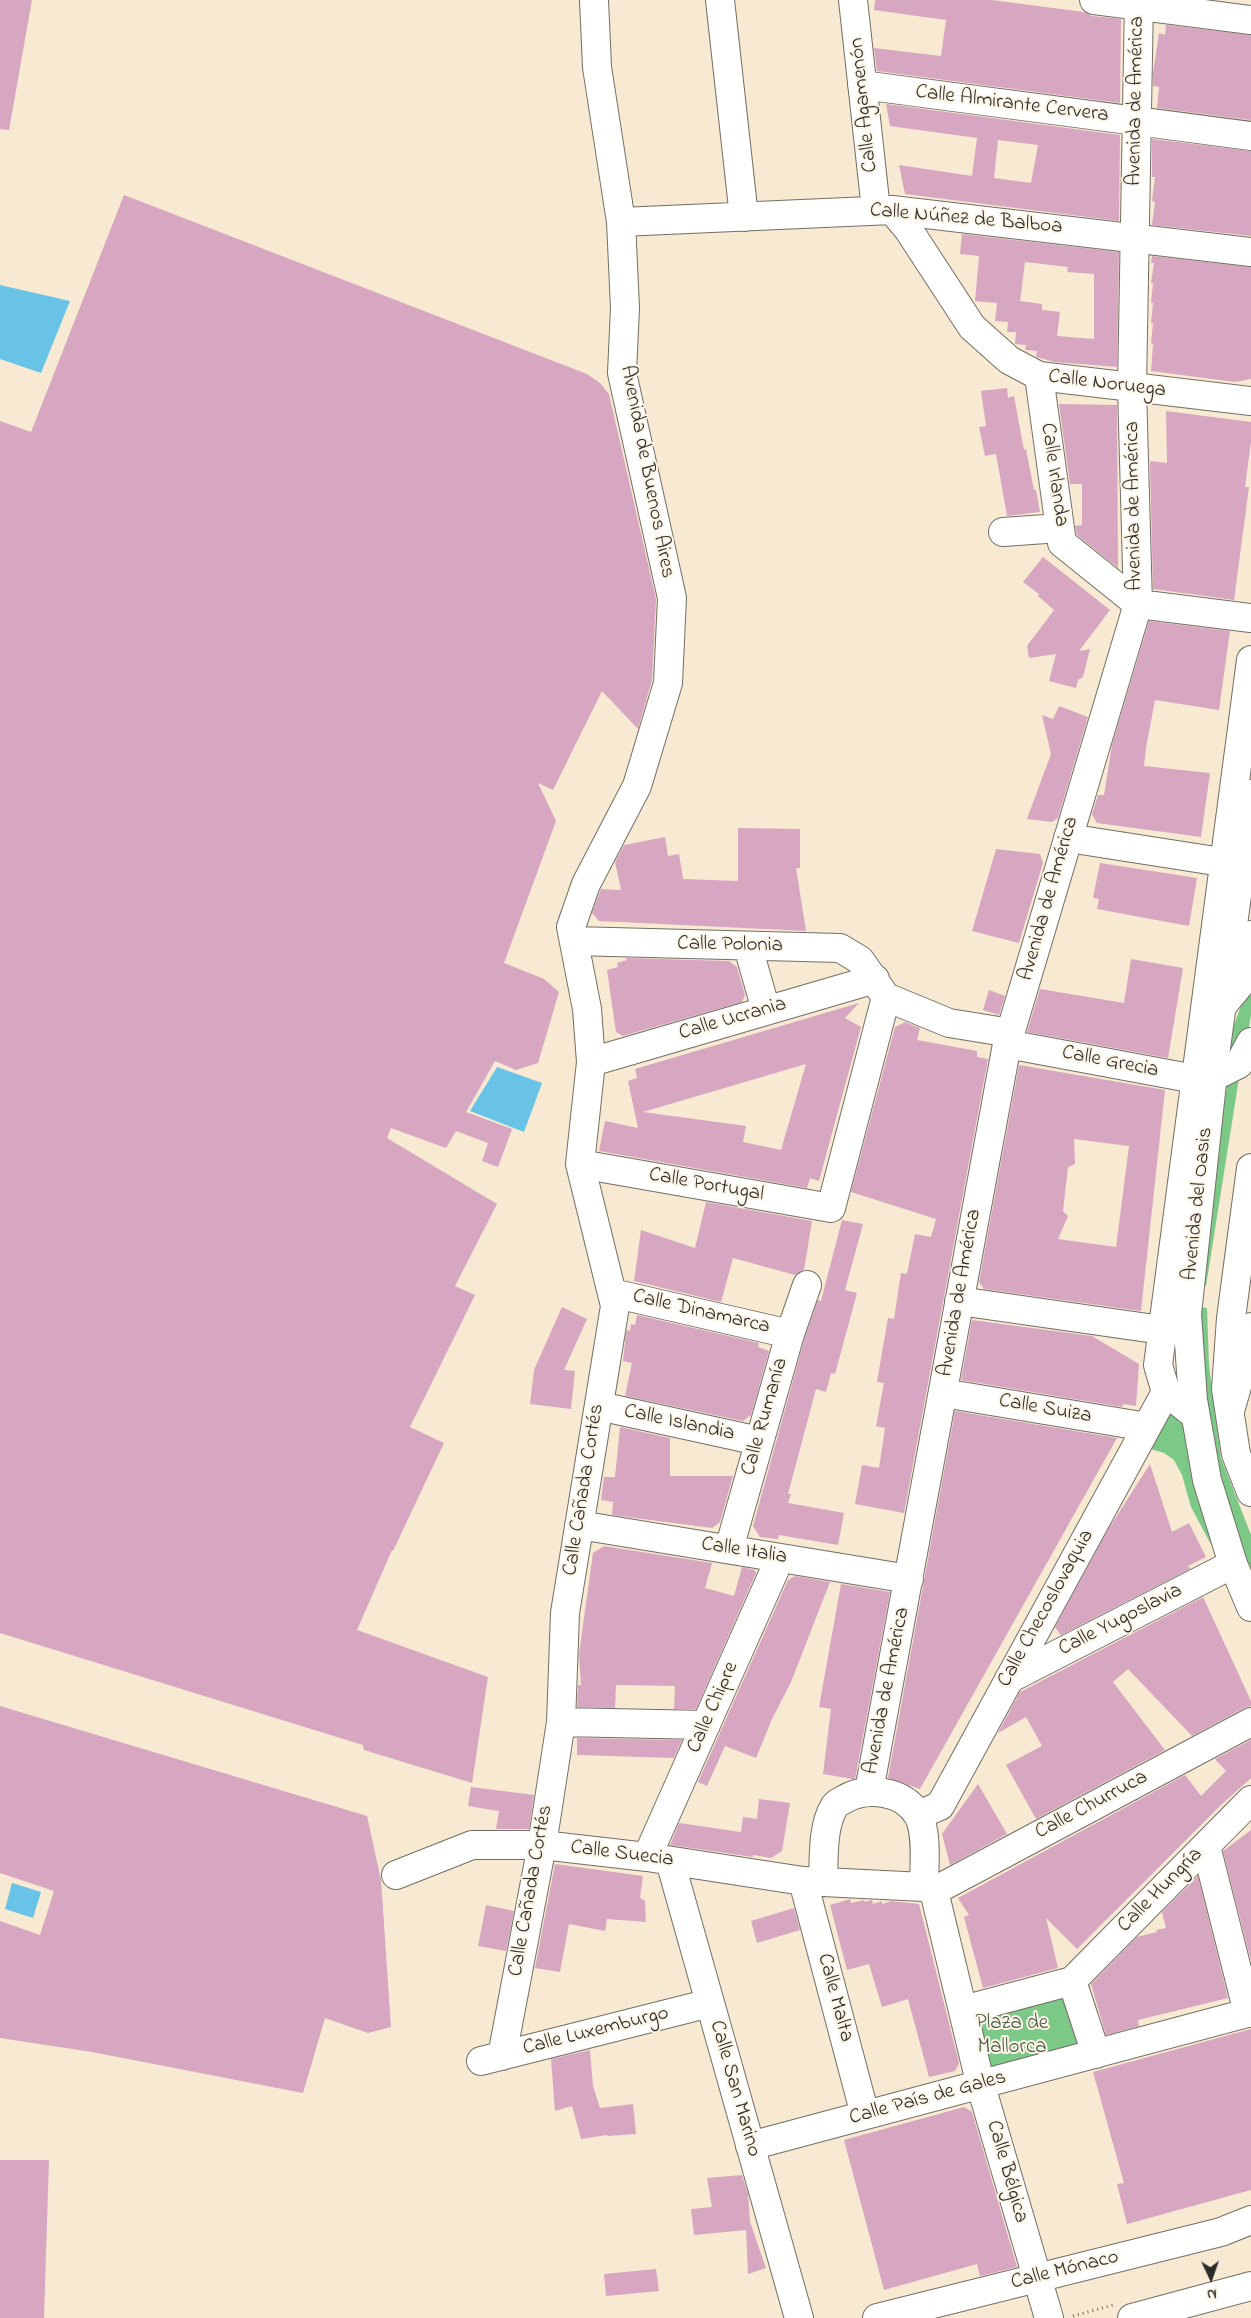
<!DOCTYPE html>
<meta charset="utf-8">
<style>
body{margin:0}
#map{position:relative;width:1251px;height:2318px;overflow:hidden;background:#f8e9d2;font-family:"Indie Flower",sans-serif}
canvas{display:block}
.north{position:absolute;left:1186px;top:2253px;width:50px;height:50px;-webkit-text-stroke:4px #fcf5e5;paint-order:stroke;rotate:177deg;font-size:14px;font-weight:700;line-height:20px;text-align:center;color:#2b2b2b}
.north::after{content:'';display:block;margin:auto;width:18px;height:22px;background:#2b2b2b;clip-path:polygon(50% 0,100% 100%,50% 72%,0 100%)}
</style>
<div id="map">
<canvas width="1251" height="2318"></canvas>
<div class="north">N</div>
</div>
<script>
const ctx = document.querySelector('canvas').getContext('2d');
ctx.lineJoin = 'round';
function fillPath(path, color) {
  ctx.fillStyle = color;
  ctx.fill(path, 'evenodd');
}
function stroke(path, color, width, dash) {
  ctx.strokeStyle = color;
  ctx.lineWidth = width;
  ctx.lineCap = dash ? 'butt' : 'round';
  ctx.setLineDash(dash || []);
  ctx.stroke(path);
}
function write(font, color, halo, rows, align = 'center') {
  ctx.font = font + ' "Indie Flower",sans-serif';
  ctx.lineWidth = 4;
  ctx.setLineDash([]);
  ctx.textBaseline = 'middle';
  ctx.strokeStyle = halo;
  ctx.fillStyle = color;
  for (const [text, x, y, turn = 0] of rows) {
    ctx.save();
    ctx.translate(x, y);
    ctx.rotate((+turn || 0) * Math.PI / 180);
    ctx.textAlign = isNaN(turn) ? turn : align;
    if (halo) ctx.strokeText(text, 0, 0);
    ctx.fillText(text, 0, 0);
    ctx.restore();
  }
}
const green = new Path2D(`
 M1251 958V1014L1247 1040 1229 1060 1233 1028 1248 986Z
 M1240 1072 1206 1286 1197 1285 1228 1079Z
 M1198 1307 1207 1308 1209 1365 1221 1458 1251 1535V1586L1233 1540 1206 1411Z
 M1174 1412 1190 1430 1215 1552 1191 1507 1182 1475 1174 1460 1164 1453 1150 1449 1170 1413Z
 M1072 1981 1096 2054 981 2086 963 2010Z`);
const water = new Path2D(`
 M0 285 70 301 41 373 0 359Z
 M497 1067 542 1083 524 1132 470 1111Z
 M12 1883 41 1892 33 1918 5 1909Z`);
const building = new Path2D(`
 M0 0H32L9 130 0 129Z
 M875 0H992L1084 12 1092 16 1121 19 1120 103 877 71 874 48 941 56 946 20 874 10Z
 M1166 25 1251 35V120L1157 108 1159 87 1153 86V73L1159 33 1165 35Z
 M886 104 1120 135 1119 221 905 194 899 165 972 176 977 138 890 126ZM998 140 1038 145 1031 183 994 178Z
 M1152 139 1251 151V236L1152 225 1155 202 1152 201 1155 177H1152Z
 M124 195 587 374 600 383 609 394 656 599 652 680 638 729 602 691 553 790 538 783 556 821 504 963 544 979 559 992 538 1063 516 1070 495 1061 466 1112 512 1129 498 1167 482 1161 488 1143 456 1131 446 1148 391 1128 387 1138 497 1204 455 1286 475 1295 410 1427 444 1443 393 1551 392 1550 357 1630 488 1677 472 1783 364 1750 363 1745 0 1633V421L31 432Z
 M962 234 1119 252 1117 367 1055 362 1036 357 1037 351 1025 350 1026 345 1015 344 1016 332H1007L1008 322 995 321 997 303 975 301 979 256 960 254ZM1025 262 1068 267 1067 272 1094 274V339L1057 336 1060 312 1042 310V304L1020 301Z
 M1152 256 1251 267V379L1235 382 1151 371 1153 344 1151 343 1153 323H1151L1153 303H1151L1153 283H1151L1154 263H1151Z
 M1007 388 1008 398 1014 396 1024 450 1026 449 1034 490H1036L1040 512 1007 516 996 454 985 456 979 427 986 426 981 391Z
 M1059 404 1117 405 1118 568 1077 535 1075 526 1082 525V484H1070Z
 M1166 411 1251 422V442L1245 487H1249L1234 600 1153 589 1150 461 1167 463Z
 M1043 557 1110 610 1079 651 1090 649 1083 677 1078 680 1076 688 1049 681 1056 654 1029 658 1027 646 1054 610 1038 596 1039 594 1023 582Z
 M1149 621 1230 631 1219 710 1155 700 1146 748 1144 766 1210 773 1201 837 1097 823 1092 814 1098 795H1104L1112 745Z
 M1059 706 1088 717 1058 818 1052 822 1027 819 1051 754 1042 715 1053 719Z
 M738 828 800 829V868H796L806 931 599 921 592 913 601 889 621 890 615 862 624 845 665 837 668 856 679 854 683 879 738 881Z
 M996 849 1040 854 1043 863 1019 943 972 931Z
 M1100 863 1197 878 1189 926 1097 909 1099 899 1093 898Z
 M626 958 729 961 737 967 745 995 742 1002 623 1036 616 1032 607 970 618 967 617 963 627 960Z
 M1131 959 1183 968 1168 1058 1027 1032 1040 989 1124 1003Z
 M989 990 1005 996 999 1015 983 1010Z
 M859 1003 845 1018 861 1027 819 1181 810 1178 807 1188 599 1151 605 1121 638 1128 628 1081 637 1078 635 1069ZM806 1064 781 1150 743 1142 746 1126 643 1112Z
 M905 1022 920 1028 917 1040 977 1051V1057L988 1059 904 1513 855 1504 862 1465 879 1468 885 1428 876 1426 884 1383 877 1382 888 1318 894 1319 901 1273 907 1274 915 1234 931 1237 936 1219 851 1192 895 1027Z
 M1019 1065 1165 1090 1141 1311 984 1289 979 1282ZM1074 1139 1129 1146 1116 1247 1058 1239 1068 1216 1063 1211 1068 1167 1075 1164Z
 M706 1202 812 1221 804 1270 795 1275 733 1258 721 1302 634 1281 641 1230 695 1248Z
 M842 1220 863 1224 845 1290 857 1293 835 1374 831 1373 826 1392 816 1389 788 1494H791L788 1503 844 1513 838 1545 779 1535 778 1539 760 1537 753 1526 805 1337 818 1300 821 1301Z
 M562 1307 587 1319 564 1370 575 1371 571 1409 530 1404 534 1370Z
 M637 1315 759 1343 758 1347 769 1351 751 1415 743 1421 625 1396 632 1363 623 1361 626 1333 627 1330 630 1331 631 1324 635 1325Z
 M972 1320 1092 1336 1139 1364 1136 1406 1123 1404 1122 1407 961 1380Z
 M955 1411 1117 1438 920 1789 888 1778Z
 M620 1427 670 1438V1476H733L720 1522 712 1528 612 1515 613 1502 601 1500 604 1477H615Z
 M1150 1464 1172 1532 1189 1523 1206 1557 1188 1566 1190 1569 1061 1635 1055 1627 1109 1528Z
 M604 1546 712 1563 705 1588 734 1596 742 1567 755 1570 756 1573 696 1709H674L675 1686 616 1685 615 1708 577 1707 578 1685H581L579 1654 593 1553Z
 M795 1576 830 1582 791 1682 772 1719 756 1758 725 1746 707 1786 698 1782 788 1580Z
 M841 1584 890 1592 855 1779H853L823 1774 831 1709 819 1707Z
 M1203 1597 1251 1701V1706L1244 1708 1192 1736 1128 1669 1113 1682 1165 1750 1036 1819 1006 1765 1042 1746 1026 1717 998 1733 1020 1692Z
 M0 1706 367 1816 381 1880 391 2027 368 2033 325 2018 303 2093 92 2052 0 2038V1921L40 1935 54 1891 0 1873Z
 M577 1738 682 1740 674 1758 577 1755Z
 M1251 1740V1778L1221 1805 1077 1949 1046 1918 1058 1968 983 1988 964 1917 969 1915 958 1898 1185 1775 1201 1796 1226 1771 1215 1759Z
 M978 1784 1007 1834 950 1865 942 1834Z
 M471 1787 534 1795 529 1829H496L499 1811 468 1806Z
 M759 1799 790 1803 782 1851 771 1858 753 1855V1857L670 1845 679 1823 741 1832 743 1817 757 1819Z
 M1251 1830V1961L1223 1851Z
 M555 1864 643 1876 640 1898 645 1901 646 1922 607 1919 605 1931 569 1924 560 1972 535 1968Z
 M1198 1876 1228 1998 1138 2020 1139 2026 1106 2035 1091 1984 1137 1937 1157 1932 1156 1930 1166 1928 1162 1912Z
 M850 1899 851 1903 864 1900 865 1902 872 1900 873 1904 882 1901V1904L891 1901 919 1904 959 2063 955 2071 929 2077 908 1999 882 2007 869 1964 847 1970 830 1905Z
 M486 1905 514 1911 506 1951 478 1946Z
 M794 1908 800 1930 757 1943 751 1921Z
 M1251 2029V2190L1127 2224 1117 2184 1124 2183 1093 2072Z
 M590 2050 593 2086 600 2108 633 2104 636 2134 608 2136 607 2135 581 2139 572 2106 555 2111 551 2059Z
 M964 2107 972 2112 1017 2267 980 2276 977 2264 884 2290 844 2140Z
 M0 2160H49L44 2318H0Z
 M742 2175 748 2194 750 2222 766 2268 748 2274 746 2230 694 2235 691 2209 712 2207 707 2178Z
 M656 2269 659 2291 606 2296 604 2274Z`);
const path = new Path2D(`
 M1073 2316 1113 2305`);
const minor = new Path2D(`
 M720 0 744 217
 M853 0 876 210
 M1094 0 1251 20
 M862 85 1251 136
 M892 210 908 229 972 327 1009 360 1039 376 1251 401
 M621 222 892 210 1251 252
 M1039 376 1062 543 1138 604 1251 618
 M1003 532 1060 528
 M1068 838 1241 865
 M574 941 840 948 860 960 886 997 949 1023 1011 1033
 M748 947 766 1010
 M1222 1006 1242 982 1251 935
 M1007 1044 1195 1079 1213 1077 1239 1064 1251 1042
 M591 1062 875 979
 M580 1164 831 1208 886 997
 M612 1293 790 1334
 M959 1301 1162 1330 1177 1320
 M943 1393 1147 1427
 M599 1406 759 1441
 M1230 1411 1248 1348 1251 1327
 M1195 1415 1166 1392 1158 1365 1251 660
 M579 1525 909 1579
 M729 1549 790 1334 807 1285
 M1009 1679 1233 1564
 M561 1722 706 1725
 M869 1791 1007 1044 1138 604 1132 388 1139 0
 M918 1815 940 1806 1166 1392
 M1206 1846 1248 2013
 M647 1857 780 1558
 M670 1861 799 2318
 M396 1875 472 1845H542L647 1857 803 1881 924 1887 934 1891 981 2086 1049 2318
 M803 1881 865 2115
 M823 1882C824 1859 822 1827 834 1807 836 1803 840 1802 843 1800 866 1786 903 1790 918 1815 928 1832 924 1868 924 1887
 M934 1891 1251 1722
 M1072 1981 1251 1800
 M1072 1981 1096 2054
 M963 2010 1072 1981
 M502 2056 542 1845 561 1722 565 1613 615 1306 580 1164 591 1062 587 1009 571 927 586 884 637 786 668 683 672 598 622 373 625 308 621 222 597 67 594 0
 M481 2061 710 2003
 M750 2146 1251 2012
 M877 2318 1221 2232 1251 2220`);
const major = new Path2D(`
 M1251 794 1215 1055 1187 1314 1193 1400 1207 1480 1233 1564 1251 1607
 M1251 1168 1231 1318 1226 1389 1236 1454 1251 1492
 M1132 2318 1251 2286`);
const streetNames = [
 ["Avenida de América",1137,101,-89],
 ["Calle Agamenón",865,105,-96],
 ["Calle Almirante Cervera",1012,105,7],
 ["Calle Núñez de Balboa",966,220,5],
 ["Calle Noruega",1107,385,7],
 ["Avenida de Buenos Aires",646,472,79],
 ["Calle Irlanda",1053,475,82],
 ["Avenida de América",1135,506,-91],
 ["Avenida de América",1050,899,-74],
 ["Calle Polonia",730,946,1],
 ["Calle Ucrania",733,1020,-16],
 ["Calle Grecia",1110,1063,11],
 ["Calle Portugal",706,1186,10],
 ["Avenida del Oasis",1199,1204,-84],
 ["Avenida de América",961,1293,-80],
 ["Calle Dinamarca",701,1313,13],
 ["Calle Suiza",1045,1410,10],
 ["Calle Rumanía",766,1417,-74],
 ["Calle Islandia",679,1424,12],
 ["Calle Cañada Cortés",585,1490,-81],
 ["Calle Italia",744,1552,9],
 ["Calle Checoslovaquia",1047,1609,-61],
 ["Calle Yugoslavia",1121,1621,-27],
 ["Avenida de América",888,1691,-79],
 ["Calle Chipre",714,1708,-66],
 ["Calle Churruca",1092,1806,-28],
 ["Calle Suecia",622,1855,7],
 ["Calle Cañada Cortés",532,1891,-80],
 ["Calle Hungría",1161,1891,-45],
 ["Calle Malta",834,1998,75],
 ["Calle Luxemburgo",596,2032,-14],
 ["Calle San Marino",734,2089,74],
 ["Calle País de Gales",928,2099,-15],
 ["Calle Bélgica",1006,2172,74],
 ["Calle Mónaco",1065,2271,-14]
];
const parkNames = [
 ["Plaza de",1012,2025],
 ["Mallorca",1012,2049]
];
fillPath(green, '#7cc987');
fillPath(water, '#68c3e6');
fillPath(building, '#d7a6c0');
stroke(minor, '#736e65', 30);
stroke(major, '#736e65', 30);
stroke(path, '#736e65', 3, [1, 4]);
stroke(minor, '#fff', 28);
stroke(major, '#fff', 28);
write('21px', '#2b2b2b', '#fcf5e5', streetNames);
write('21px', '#435a47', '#fcf5e5', parkNames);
</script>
